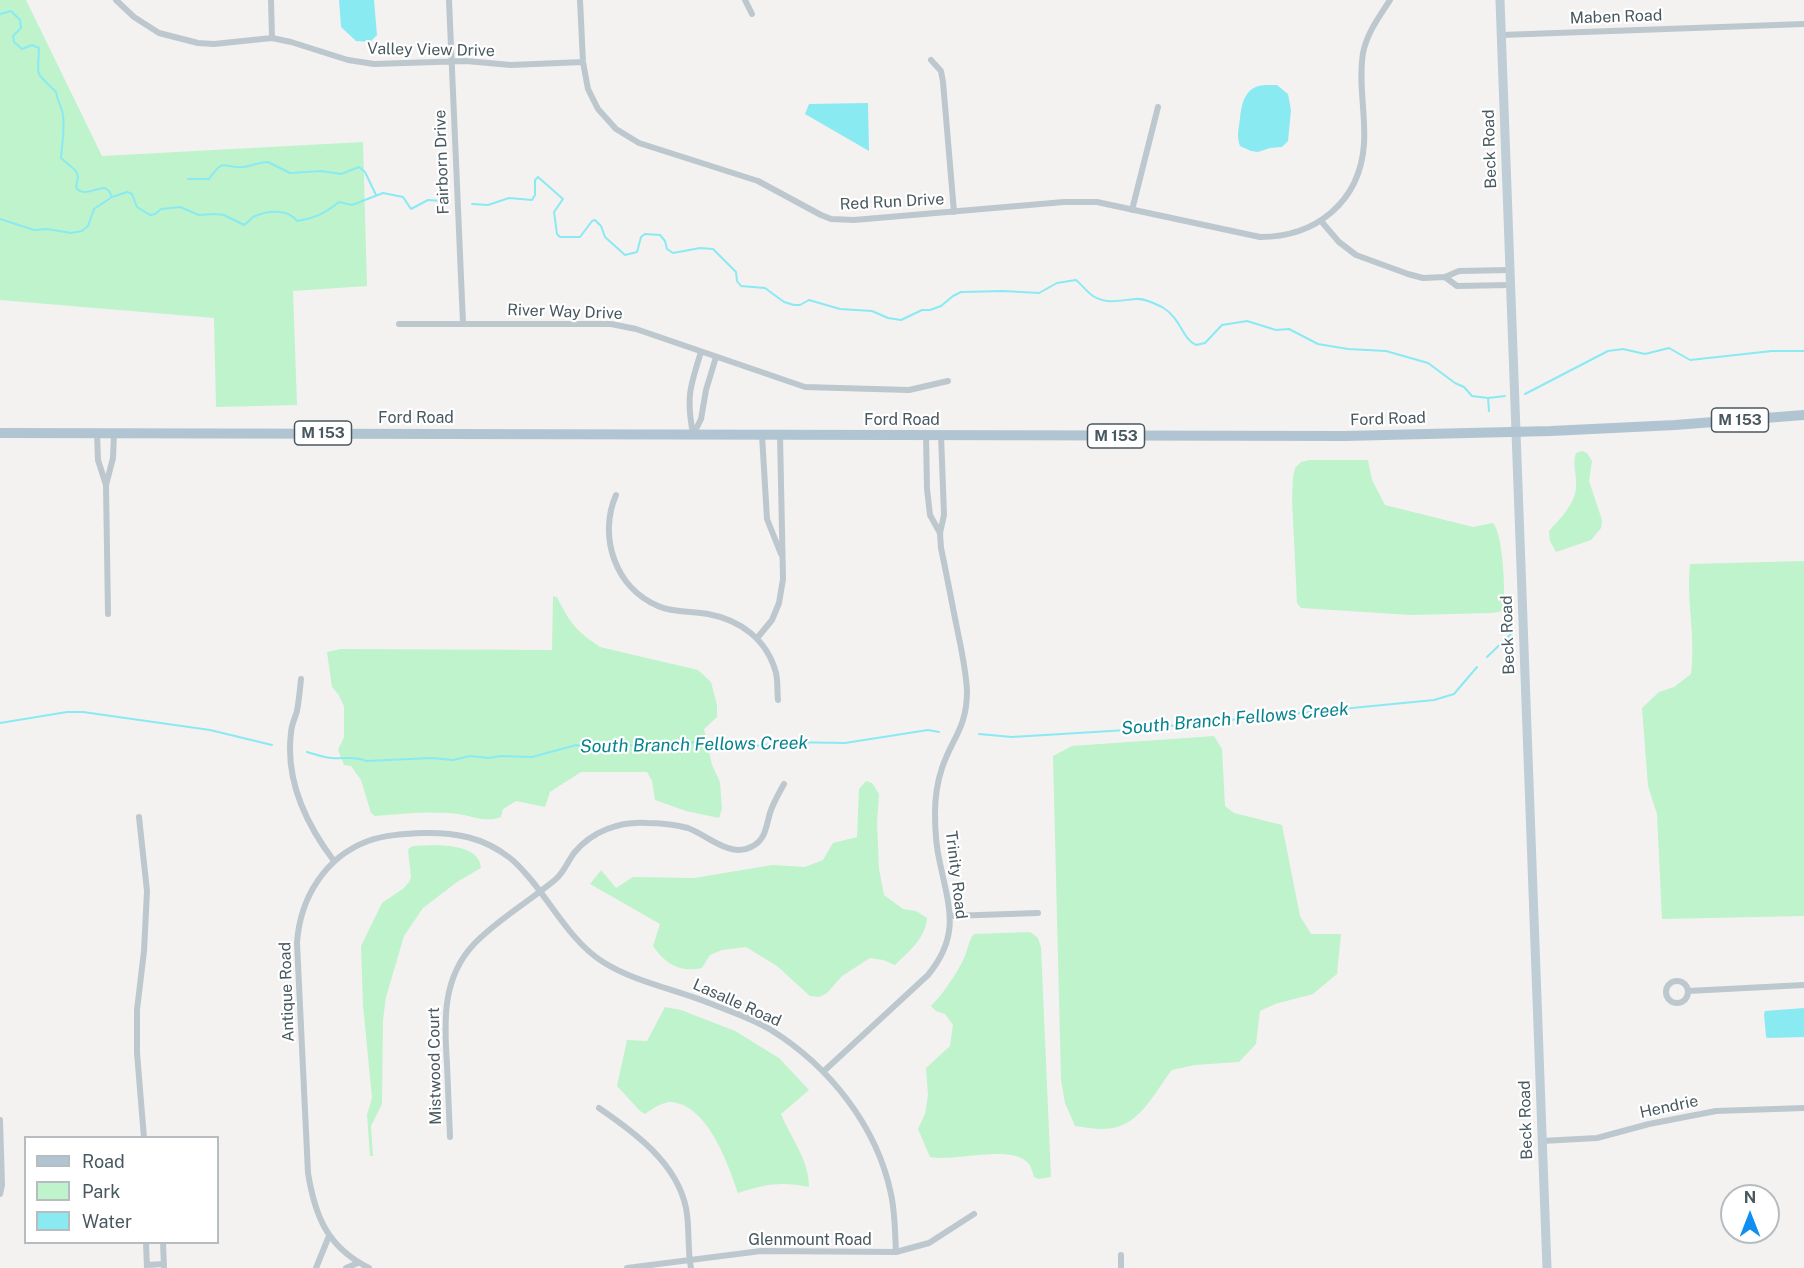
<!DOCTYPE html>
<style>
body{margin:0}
#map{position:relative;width:1804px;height:1268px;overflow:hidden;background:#f4f1f1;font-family:"Public Sans",sans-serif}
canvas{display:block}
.legend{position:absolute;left:24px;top:1136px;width:195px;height:108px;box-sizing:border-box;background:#fff;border:2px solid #b6bcbf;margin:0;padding:8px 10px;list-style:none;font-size:18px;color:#485860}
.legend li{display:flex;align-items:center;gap:12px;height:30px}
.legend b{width:30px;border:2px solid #b6bcbf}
.north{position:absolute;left:1720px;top:1184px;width:60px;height:60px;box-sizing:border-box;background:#fff;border:2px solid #b6bcbf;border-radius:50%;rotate:0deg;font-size:16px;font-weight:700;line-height:24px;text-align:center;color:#485860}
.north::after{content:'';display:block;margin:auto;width:21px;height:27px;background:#0e8ff1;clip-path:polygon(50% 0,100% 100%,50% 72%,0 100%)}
</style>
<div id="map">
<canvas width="1804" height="1268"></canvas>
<ul class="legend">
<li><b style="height:8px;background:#b0c5d1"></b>Road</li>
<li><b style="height:16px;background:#bef3cc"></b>Park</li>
<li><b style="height:16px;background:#89eaf2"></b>Water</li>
</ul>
<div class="north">N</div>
</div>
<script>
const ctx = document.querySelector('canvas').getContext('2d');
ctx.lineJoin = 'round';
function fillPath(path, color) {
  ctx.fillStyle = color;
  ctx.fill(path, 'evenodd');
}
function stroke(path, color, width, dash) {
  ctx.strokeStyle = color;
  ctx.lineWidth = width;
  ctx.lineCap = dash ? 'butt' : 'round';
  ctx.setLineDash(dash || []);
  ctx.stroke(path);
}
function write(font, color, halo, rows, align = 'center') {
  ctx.font = font + ' "Public Sans",sans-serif';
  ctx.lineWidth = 4.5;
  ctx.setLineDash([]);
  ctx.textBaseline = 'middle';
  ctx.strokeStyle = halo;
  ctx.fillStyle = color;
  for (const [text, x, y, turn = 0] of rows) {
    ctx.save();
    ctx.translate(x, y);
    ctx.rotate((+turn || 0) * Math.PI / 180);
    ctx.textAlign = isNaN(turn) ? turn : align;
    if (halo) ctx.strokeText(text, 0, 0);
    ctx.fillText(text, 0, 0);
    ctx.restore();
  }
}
const green = new Path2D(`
 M0 0H26L102 156 363 142 367 286 293 291 297 405 216 407 214 318 0 300Z
 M1582 451 1587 453 1592 461 1589 481 1602 520 1601 528 1591 540 1556 552 1550 541 1549 531C1560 519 1576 503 1576 486 1577 474 1572 465 1576 453Z
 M1309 460H1368L1372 480 1385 505 1473 527 1493 523C1503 533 1506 595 1503 611L1492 613 1411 615 1301 608 1297 603 1292 499 1293 477 1295 468 1301 462Z
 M1804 561V916L1662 919 1657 814 1648 786 1642 708 1659 692 1674 687 1691 674C1696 636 1686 601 1690 564Z
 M553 596 557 597C570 623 576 631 600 647L698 670 711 682 717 705V717L704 729 712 765 720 782 722 809 719 818 686 811 655 800 652 781 647 772H581L550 792 545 807 516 801 503 809 501 817C489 822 477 818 464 815 435 810 404 814 375 816L371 813 361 780 351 766 344 765 338 750 344 737V706L338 694 332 687 327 652 341 649 552 650Z
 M1214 736 1222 749 1225 806 1234 813 1282 825 1300 916 1311 934H1341L1337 974 1313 994 1275 1004 1260 1011 1256 1044 1239 1062 1195 1065 1172 1070C1153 1094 1139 1129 1103 1129 1094 1129 1084 1127 1075 1126L1065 1103 1061 1080 1053 756 1072 746Z
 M866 781 872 783 879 794 877 823 879 869 884 895 903 909 916 911 927 918C925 939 910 950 895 965L883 960 870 958 842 976 827 993 819 997 810 996 777 966 746 947 722 950 710 955 702 968C680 973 665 964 653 946L660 924 590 884 601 870 616 888 633 877 694 878 772 865 805 867 823 860 833 843 857 837 859 789Z
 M435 845C451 846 480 847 481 868L457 882 423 908 404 936 386 997 383 1020 382 1104 371 1126 373 1156H370L367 1115 372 1098 363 1005 361 946 382 903 404 888 409 882 411 877 408 849 413 846Z
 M1030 932 1038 938 1041 947 1051 1177 1039 1179 1034 1177C1033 1173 1031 1167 1029 1164 1013 1143 954 1162 930 1157L918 1129 925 1114 928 1095 926 1068 950 1046 953 1025 945 1014 936 1011 931 1006C943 994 958 972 965 956 968 948 969 940 974 934Z
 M665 1007 681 1010 735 1031 779 1058 809 1090 781 1114C791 1139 809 1159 809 1187 782 1181 764 1184 738 1193 728 1164 708 1105 671 1102 662 1102 652 1109 645 1114L640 1111 617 1086 627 1040 647 1041Z`);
const water = new Path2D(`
 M339 0H374L377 35 370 42 356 41 341 27Z
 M1267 85H1277L1288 94 1291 110 1288 141 1282 147 1270 148 1258 152 1251 151 1240 146C1236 135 1239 129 1240 118 1242 101 1246 85 1267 85Z
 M868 103 869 151 805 114 809 104Z
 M1804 1008V1037L1767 1038 1766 1036 1764 1014 1765 1011Z`);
const stream = new Path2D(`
 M0 14 11 11 20 20 21 28 13 36 14 42 22 49 32 45 39 48C38 79 34 70 56 92 57 100 62 107 63 115 65 131 62 143 61 158L76 171 78 177 76 188C85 197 94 188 105 188L109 191 112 197
 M188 179H209C225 156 223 169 243 167 252 166 259 162 268 162L290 173 321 171 341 174 359 167 365 172 376 195
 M472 204 488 205 509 198 532 200 535 195V180L538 177 563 199 554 212 557 234 560 237H580L592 221 595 220 601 226 605 237 625 255 637 252 641 237 645 234 660 235 665 241 667 249 673 253 700 248 713 249 736 272 737 281 741 286 765 288 784 302 794 305H800L809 300 840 309 872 311 888 318 901 320 922 310H930L941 306 953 296 961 292 1003 291 1039 293 1057 283 1076 280C1082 285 1087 292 1093 296 1108 305 1120 300 1135 299 1144 298 1154 303 1162 307 1181 318 1182 339 1196 345L1205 343 1222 325 1247 321 1276 330 1289 329 1318 344 1348 349 1386 351 1428 363 1455 383 1464 387 1472 396 1488 398 1505 396
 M0 219 34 230 47 229 71 233 82 231 88 226 94 209 112 197 127 192 132 194 137 207 150 215 155 214 161 209 180 207 199 215 215 214 224 215 244 225C248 223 251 218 255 216 269 210 288 209 297 221 315 218 324 214 339 202L352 205 383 193 403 197 411 209 428 200 442 201
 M1525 394 1608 351 1623 349 1645 354 1669 348 1690 360 1772 351H1804
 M1488 398 1489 411
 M1487 657 1513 632
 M0 723 67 712H83L210 730 272 745
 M979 734 1012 737 1127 730 1434 700 1454 694 1477 667
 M307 752C315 754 324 758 332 758 343 759 356 756 366 761L432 758 453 760 470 756 489 758 500 756 532 757 576 745 597 749 622 745 676 747 694 742 702 746 725 744 749 747 785 742 845 743 928 730 939 732`);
const street = new Path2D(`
 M116 0 134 17 159 33 198 43 214 44 272 38 291 42 348 60 374 64 466 61 511 65 583 62
 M271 0 272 38
 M449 0 463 323
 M580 0 583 62 588 89 598 109 616 129 639 143 758 181 821 215 831 219 854 220 1064 202H1097L1260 237C1316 237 1360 202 1364 144 1366 114 1358 83 1363 53 1367 33 1379 17 1390 0
 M745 0 752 14
 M1501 35 1804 24
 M931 60 941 71 943 82 954 212
 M1132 210 1158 107
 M1321 221 1339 242 1356 255 1408 274 1423 278 1445 277 1459 271 1509 270
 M1445 277 1457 286 1510 285
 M399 324H611L636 329 805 387 909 390 948 381
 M97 433 98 460 106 485 113 458 114 433
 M694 433 701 419 706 390 716 357
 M693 434C686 397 690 387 701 352
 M762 435 767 519 781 554
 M926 435 927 489 930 515 940 533 944 515 941 435
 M106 485 108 614
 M616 495C598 536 615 588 658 606 673 613 692 611 708 614 740 620 767 639 776 673 778 681 777 691 778 700
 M758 637 772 620 779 603 783 579 780 435
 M301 679C300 689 299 700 297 711 295 718 291 726 291 733 285 781 306 824 334 861
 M139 817 147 891 144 951 137 1010V1053L144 1138
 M950 916 1038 913
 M1666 992a11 11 0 1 1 22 0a11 11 0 1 1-22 0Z
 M1688 991 1804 985
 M824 1071 928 975C961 935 949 907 940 863 936 847 935 829 935 813 935 798 937 783 942 768 952 738 967 728 967 691 966 672 962 652 958 633 952 604 947 576 941 548L940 533
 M599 1108C634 1132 677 1163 686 1208 690 1227 687 1249 691 1268
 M0 1120 2 1185 0 1194
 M450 1137C449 1112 448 1088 447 1064 444 1021 442 978 474 944 498 919 530 901 556 879 564 872 568 861 574 853 592 831 620 821 647 823 660 823 676 825 688 828 707 835 730 858 751 847 766 840 766 826 770 813 773 803 779 793 784 784
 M1542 1141 1597 1138 1649 1124 1716 1111 1804 1108
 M146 1242 147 1268
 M163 1242 164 1268
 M1121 1255V1268
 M147 1265 164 1264
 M316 1268 329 1236
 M346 1268 358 1263
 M369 1268C327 1247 315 1216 308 1173L297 943C300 898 325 857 368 841 385 835 403 834 421 833 455 832 483 837 510 858 519 865 525 873 532 881 554 908 573 943 603 962 635 982 674 989 709 1003 729 1011 752 1018 771 1030 829 1066 877 1126 891 1194 895 1212 895 1233 896 1252
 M627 1268 761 1251 896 1252 929 1243 974 1214`);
const secondary = new Path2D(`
 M1500 0 1547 1268`);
const primary = new Path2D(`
 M0 433 1344 436 1551 431 1675 425 1804 415`);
const shields = [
 [1740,420,57],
 [323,433,57],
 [1116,436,57]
];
const shieldNames = [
 ["M 153",1740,420],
 ["M 153",323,433],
 ["M 153",1116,436]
];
const streetNames = [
 ["Maben Road",1616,17,-2],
 ["Valley View Drive",431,50,1],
 ["Beck Road",1490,149,-92],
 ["Fairborn Drive",442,162,-92],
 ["Red Run Drive",892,202,-3],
 ["River Way Drive",565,312,2],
 ["Ford Road",416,418],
 ["Ford Road",1388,419,-2],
 ["Ford Road",902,420],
 ["Beck Road",1508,635,-92],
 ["Trinity Road",956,875,83],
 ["Antique Road",287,992,-92],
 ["Lasalle Road",737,1003,24],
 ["Mistwood Court",435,1066,-91],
 ["Hendrie",1669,1107,-12],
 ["Beck Road",1526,1120,-92],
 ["Glenmount Road",810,1240]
];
const waterNames = [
 ["South Branch Fellows Creek",1235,719,-5],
 ["South Branch Fellows Creek",694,745,-1]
];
fillPath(green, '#bef3cc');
fillPath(water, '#89eaf2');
stroke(stream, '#89eaf2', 2);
stroke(street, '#bcc8ce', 6);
stroke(secondary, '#becdd6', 9);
stroke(primary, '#b0c5d1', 10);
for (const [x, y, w] of shields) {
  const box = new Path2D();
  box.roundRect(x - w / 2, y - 12, w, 24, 4.5);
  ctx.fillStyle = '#fff';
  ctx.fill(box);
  stroke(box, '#485860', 1.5);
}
write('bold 15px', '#485860', null, shieldNames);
write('16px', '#485860', '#fff', streetNames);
write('italic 18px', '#06838e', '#fff', waterNames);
</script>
